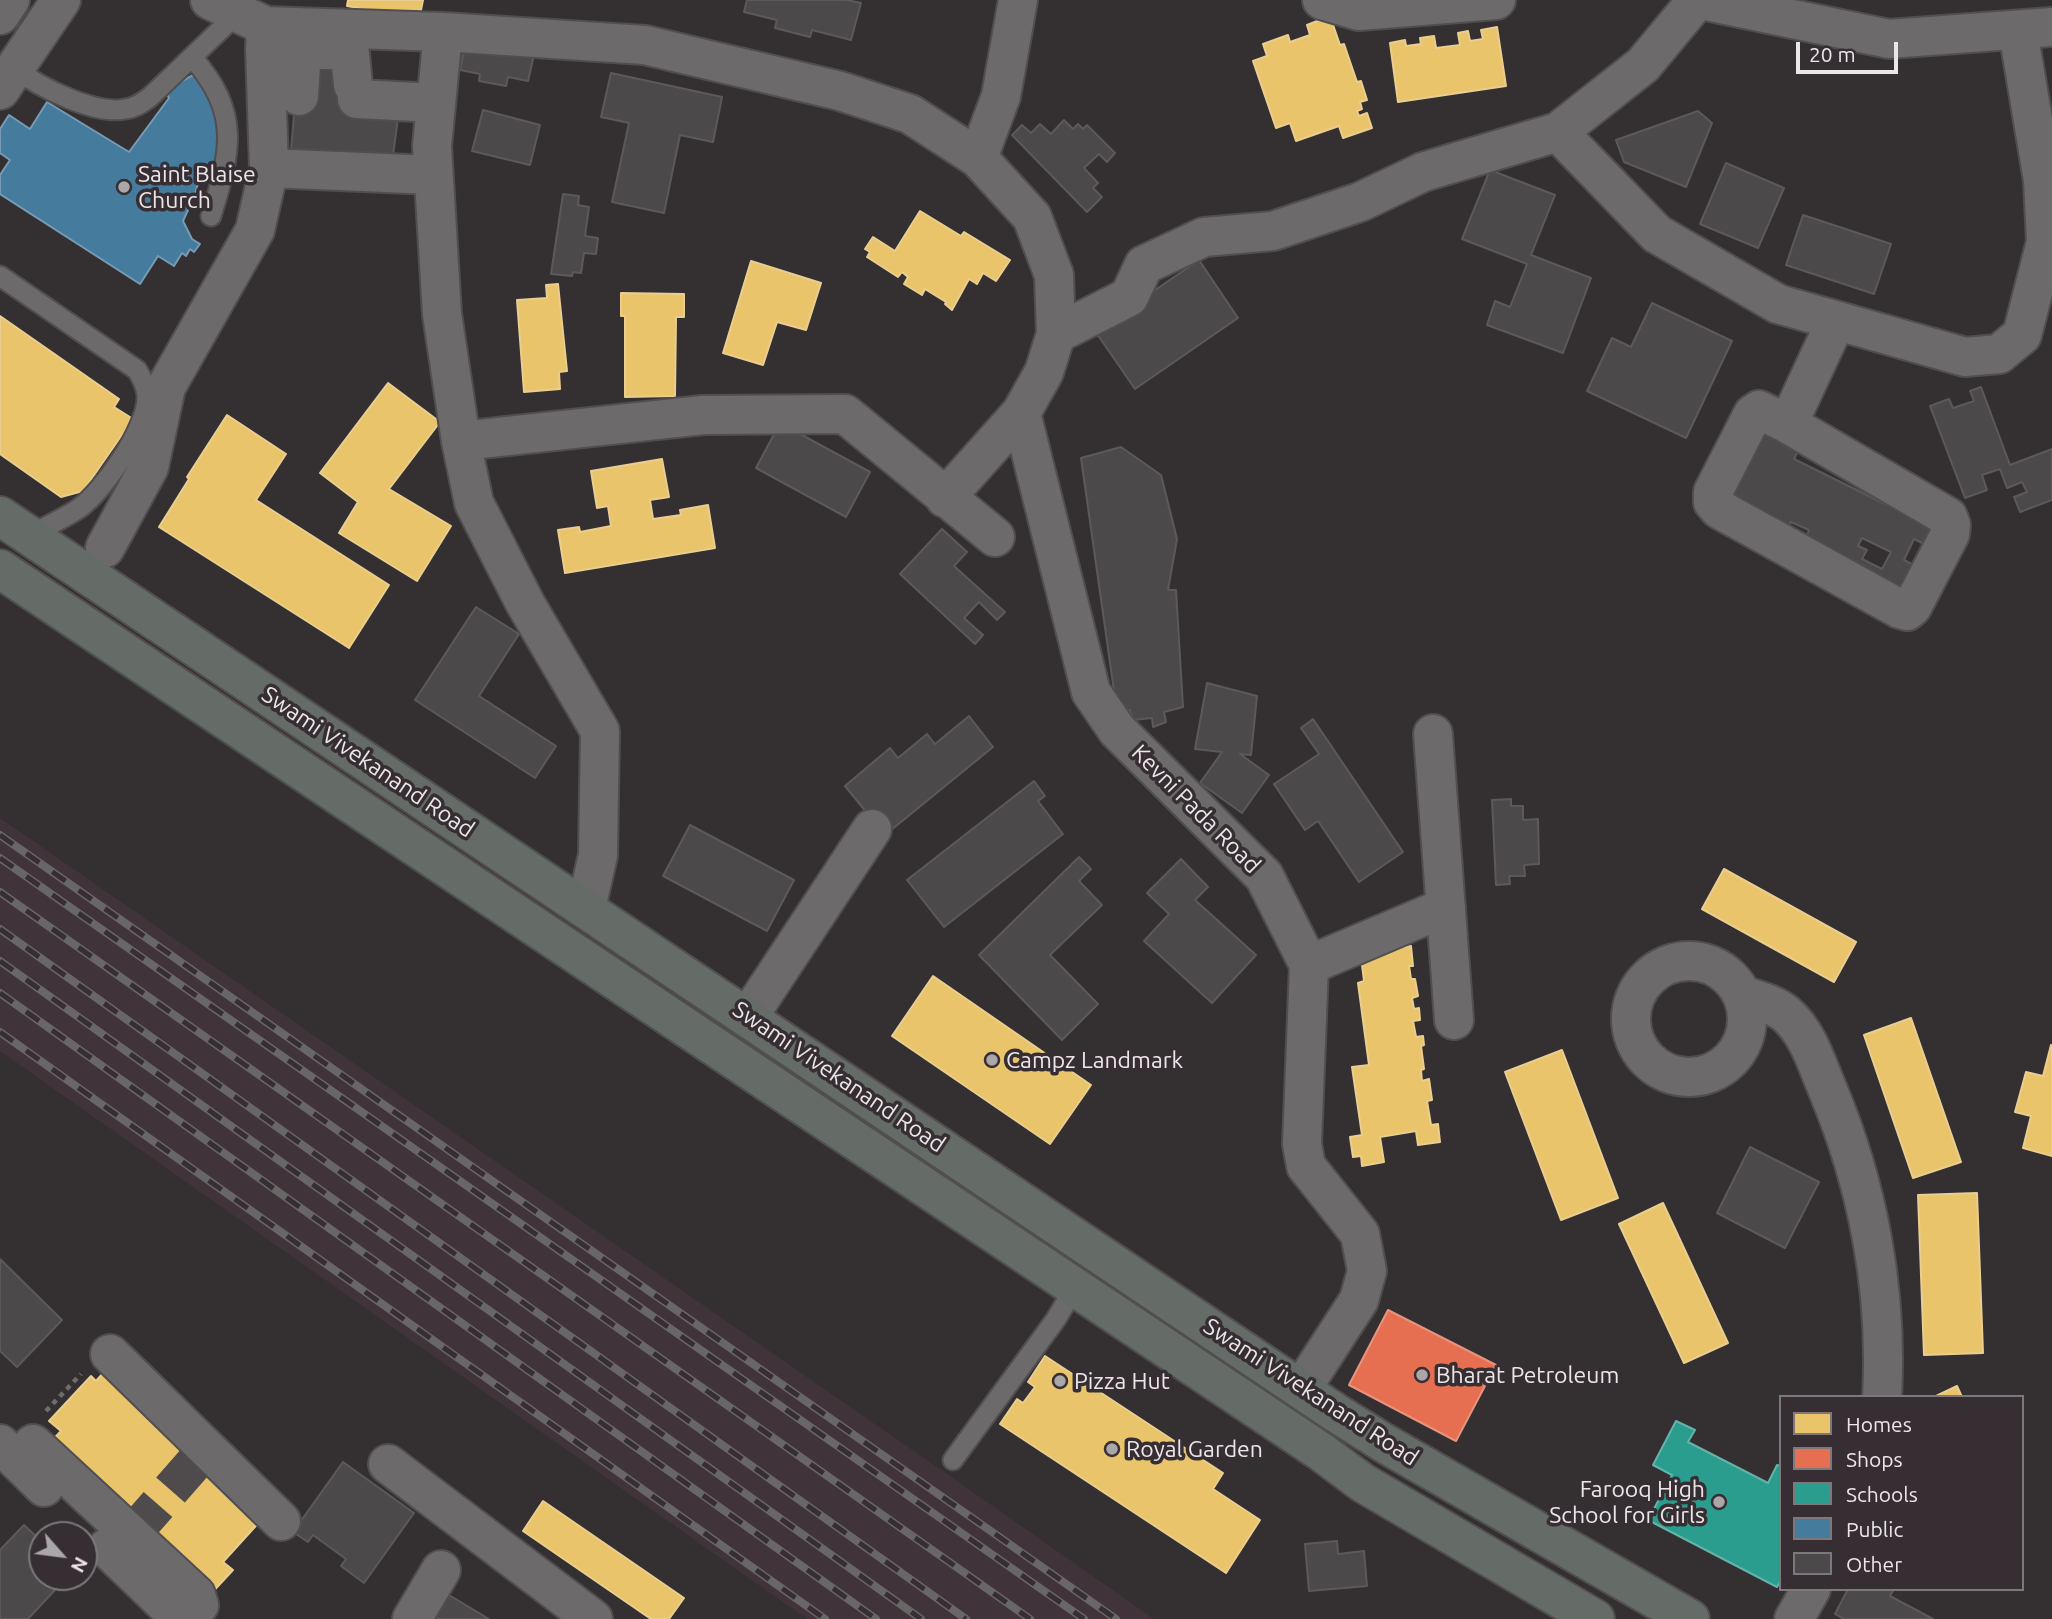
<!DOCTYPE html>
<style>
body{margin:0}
#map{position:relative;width:2052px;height:1619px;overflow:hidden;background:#343032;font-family:Ubuntu,sans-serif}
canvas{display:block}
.legend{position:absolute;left:1779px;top:1395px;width:245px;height:196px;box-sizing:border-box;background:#362e32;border:2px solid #7e787b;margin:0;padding:9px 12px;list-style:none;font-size:21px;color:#ebe6e8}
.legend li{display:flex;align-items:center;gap:14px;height:35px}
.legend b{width:35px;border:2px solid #7e787b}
.north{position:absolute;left:28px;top:1521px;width:70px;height:70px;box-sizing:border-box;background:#362e32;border:2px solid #7e787b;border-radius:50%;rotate:118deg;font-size:19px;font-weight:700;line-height:28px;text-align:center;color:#ebe6e8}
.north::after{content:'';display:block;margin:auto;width:24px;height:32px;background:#aba6a8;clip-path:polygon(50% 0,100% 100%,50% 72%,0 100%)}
.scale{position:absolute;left:1796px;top:42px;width:102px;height:32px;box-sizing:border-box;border:4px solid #ebe6e8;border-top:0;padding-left:9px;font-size:21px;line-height:24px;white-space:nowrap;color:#ebe6e8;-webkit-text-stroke:5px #362e32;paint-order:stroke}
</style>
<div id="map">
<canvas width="2052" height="1619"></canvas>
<ul class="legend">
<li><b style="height:19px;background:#e9c46a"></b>Homes</li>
<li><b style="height:19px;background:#e76f51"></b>Shops</li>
<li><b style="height:19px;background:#2a9d8f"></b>Schools</li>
<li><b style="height:19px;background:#457b9d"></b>Public</li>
<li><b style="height:19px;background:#4c494a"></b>Other</li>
</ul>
<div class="north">N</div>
<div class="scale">20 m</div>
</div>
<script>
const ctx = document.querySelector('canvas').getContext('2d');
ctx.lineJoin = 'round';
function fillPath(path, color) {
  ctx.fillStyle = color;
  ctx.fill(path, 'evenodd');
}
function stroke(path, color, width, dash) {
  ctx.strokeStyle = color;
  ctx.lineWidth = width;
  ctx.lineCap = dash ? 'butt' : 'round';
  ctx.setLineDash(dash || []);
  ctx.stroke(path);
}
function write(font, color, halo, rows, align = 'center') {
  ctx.font = font + ' Ubuntu,sans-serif';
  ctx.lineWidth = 7;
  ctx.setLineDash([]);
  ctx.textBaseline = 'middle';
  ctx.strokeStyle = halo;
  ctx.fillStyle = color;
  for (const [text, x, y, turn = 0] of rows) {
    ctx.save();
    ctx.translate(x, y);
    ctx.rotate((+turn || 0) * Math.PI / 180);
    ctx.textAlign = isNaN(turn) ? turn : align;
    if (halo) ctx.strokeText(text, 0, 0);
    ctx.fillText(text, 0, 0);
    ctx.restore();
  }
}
const built = new Path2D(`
 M0 818 947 1474 1154 1619H807L0 1051Z`);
const homes = new Path2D(`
 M348 0H423L419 20 347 6Z
 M1330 16 1340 45 1344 44 1357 82 1361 81 1367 100 1360 102 1362 109 1357 111 1359 116 1367 113 1372 128 1343 138 1339 126 1296 141 1290 123 1276 128 1253 61 1267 56 1263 44 1288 35 1290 42 1310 35 1307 25Z
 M1497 27 1506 86 1398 102 1390 43 1405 40 1406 46 1421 44 1420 38 1434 36 1436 48 1460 45 1458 33 1468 31 1470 41 1483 39 1481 30Z
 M920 211 961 236 964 232 1010 260 996 281 983 273 977 284 969 279 952 310 945 304 946 302 925 289 922 295 904 284 908 277 902 272 898 277 867 257 870 252 865 249 873 237 895 251Z
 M751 261 821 283 806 330 777 322 763 365 723 353Z
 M558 284 567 371 559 372 560 389 524 392 517 300 547 298 546 285Z
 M621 293 684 294V317H676L675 396 625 397V316H621Z
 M0 316 119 399 114 407 133 419 83 491 61 497 0 454Z
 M388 383 440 422 389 489 451 526 417 581 339 533 358 502 320 473Z
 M227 415 286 454 256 500 389 585 349 648 159 527 189 479 187 477Z
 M662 459 669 497 650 500 653 519 681 515 680 510 708 505 715 548 565 573 558 530 579 527 580 532 611 526 608 506 597 508 591 471Z
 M1724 869 1856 942 1834 982 1702 909Z
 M1411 946 1413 966H1409L1411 979H1415L1418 996 1412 998 1414 1009 1419 1008 1420 1020 1413 1021 1416 1037 1423 1036 1424 1045 1421 1046 1424 1069 1421 1070 1422 1081 1429 1079 1432 1100 1427 1101 1431 1125 1438 1124 1440 1142 1418 1145 1416 1131 1380 1137 1384 1162 1362 1166 1361 1156 1353 1157 1350 1137 1362 1135 1352 1067 1369 1065 1358 983 1364 981 1360 949 1384 950Z
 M933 976 1091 1085 1050 1144 892 1036Z
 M1911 1018 1961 1162 1913 1178 1864 1035Z
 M2051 1045 2052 1046V1156L2023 1148 2031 1116 2015 1112 2026 1072 2043 1076Z
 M1562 1050 1618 1198 1561 1220 1505 1072Z
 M1977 1193 1983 1353 1924 1355 1918 1195Z
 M1663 1203 1728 1343 1684 1363 1619 1224Z
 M1045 1356 1223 1473 1213 1489 1260 1520 1226 1573 1000 1424 1017 1399 1023 1403 1035 1387 1028 1382Z
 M105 1371 263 1518 223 1562 233 1570 207 1598 45 1448 61 1431 49 1421 91 1376 96 1381Z
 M1957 1386 1962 1397H1934Z
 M543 1501 684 1598 669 1619H651L523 1531Z`);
const shops = new Path2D(`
 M1388 1310 1496 1365 1456 1441 1349 1385Z`);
const schools = new Path2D(`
 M1676 1421 1695 1430 1688 1442 1768 1483 1777 1465 1781 1466V1580L1777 1587 1648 1520 1672 1475 1653 1465Z`);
const public = new Path2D(`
 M199 72 214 108 220 134 213 181 200 177 194 197 183 221 192 239 200 244 194 252 190 249 186 256 182 253 174 266 158 256 140 284 0 194V175L10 160 0 153V129L9 115 30 129 47 102 129 152 169 98 165 90Z`);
const building = new Path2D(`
 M747 0H847L861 3 851 40 812 30 810 37 775 28 777 20 744 12Z
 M466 41 534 55 528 81 508 77 506 86 479 81 480 74 460 70Z
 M313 60 348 62 399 110 391 171 290 162 295 104Z
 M611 73 722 97 713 142 680 135 664 213 612 202 629 123 601 117Z
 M483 110 540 125 530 165 472 151Z
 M1698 111 1712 123 1686 187 1624 162 1616 140Z
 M1064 120 1073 129 1078 124 1083 129 1087 125 1115 153 1107 162 1099 154 1084 168 1098 183 1093 188 1102 197 1087 212 1012 135 1022 125 1031 133 1040 124 1051 134Z
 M1726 163 1784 188 1758 248 1700 224Z
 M1490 170 1555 195 1531 255 1591 278 1563 353 1487 325 1495 301 1510 307 1527 264 1462 239Z
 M563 194 579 196 578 205 589 207 585 236 598 238 596 254 584 253 581 273 573 272 572 276 551 274Z
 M1803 215 1891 244 1874 294 1786 265Z
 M1199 260 1238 318 1135 389 1095 331Z
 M1652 303 1732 341 1686 438 1587 391 1612 338 1631 347Z
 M1981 387 2010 465 2052 449V500L2020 512 2014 497 2027 492 2022 482 2007 488 2000 469 1982 475 1987 490 1965 498 1930 406 1949 399 1953 408 1974 401 1970 391Z
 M1758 421 1802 443 1794 459 1885 504 1890 495 1931 528 1924 544 1914 539 1904 560 1925 571 1908 604 1806 538 1809 530 1791 522 1787 529 1761 518 1764 512 1758 508 1721 496ZM1862 538 1891 552 1882 569 1862 559 1867 550 1858 546Z
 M780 423 870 472 846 517 756 468Z
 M1121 447 1161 475 1177 539 1168 590H1176L1183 707 1164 712 1166 722 1153 727 1152 718 1133 720 1130 710 1117 712 1081 458Z
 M942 529 967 552 954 566 1005 612 997 620 979 602 964 618 983 635 975 644 900 574Z
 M476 607 519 634 479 696 556 746 535 778 415 700Z
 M1207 683 1257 696 1251 755 1240 754 1269 775 1242 813 1200 783 1222 752 1195 749Z
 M969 716 993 747 885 835 845 786 890 748 898 758 927 734 935 744Z
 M1313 719 1403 852 1359 882 1318 821 1305 830 1274 784 1319 754 1301 728Z
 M1034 781 1045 796 1038 801 1063 834 944 927 907 880Z
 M1511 799V806H1523V820L1538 819 1539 864 1524 865 1525 876H1509L1510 884 1496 885 1492 800Z
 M690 825 794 880 767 931 663 876Z
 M1079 857 1091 869 1079 881 1102 905 1050 955 1098 1004 1062 1040 979 955Z
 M1181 859 1208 887 1195 900 1256 955 1212 1003 1144 941 1169 914 1147 893Z
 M1750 1147 1819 1182 1785 1248 1717 1213Z
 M0 1259 62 1320 17 1367 0 1351Z
 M343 1462 414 1513 364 1583 341 1566 346 1559 313 1535 308 1542 293 1532Z
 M24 1525 42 1542V1577H67L28 1619H0V1550Z
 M1337 1541 1338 1554 1364 1551 1367 1586 1309 1591 1305 1544Z
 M1848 1589H1894L1890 1596 1933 1619H1844L1835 1614Z
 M449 1595 489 1619H435Z`);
const streetTunnel = new Path2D(`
 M133 1533 202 1454`);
const path = new Path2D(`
 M46 1411 81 1374`);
const lane = new Path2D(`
 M192 57C241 113 231 151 211 216
 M14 68C39 87 94 115 125 109 135 108 142 103 150 97L238 13
 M0 276 137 370C142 378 146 386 147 395 149 426 103 492 78 509 63 519 45 527 30 535
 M953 1460 1056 1319 1074 1289`);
const street = new Path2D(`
 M210 0 266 26 443 32 645 45 840 91 910 114 978 158 1032 217 1054 275 1056 334 1044 372 1021 413 945 498
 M1322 0 1359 11 1496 0
 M1701 0 1889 39 2052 27
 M443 32 432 146 442 314 461 441 474 503 525 603 600 731 598 855 586 908
 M300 50H343L350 54 353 85
 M299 96 302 50
 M357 99 436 103
 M1558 132 1657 234 1778 304 1965 357 1999 354 2022 335 2046 242 2043 180 2018 31
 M978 158 1001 96 1018 0
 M269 168 433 175
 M1056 334 1129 297 1144 265 1204 237 1273 231 1360 202 1423 172 1558 132 1643 65 1697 0
 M1759 410 1788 424 1948 517 1951 525 1950 534 1912 607 1907 611 1900 609 1719 509 1713 502V492L1753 414Z
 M1021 413 1091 692 1117 730 1264 876 1309 965 1302 1144 1306 1166 1360 1234 1367 1271 1359 1300 1302 1388
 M1788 424 1836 321
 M461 441 703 415 845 414 995 537
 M105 548 149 467 166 387 255 230 269 168 265 49 266 26
 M1433 734 1454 1020
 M1631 1019a58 58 0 1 1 116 0a58 58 0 1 1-116 0Z
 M1309 965 1446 907
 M1742 995C1757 1000 1774 1004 1786 1014 1808 1033 1816 1062 1827 1088 1868 1185 1888 1291 1882 1397
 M748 1017 872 829
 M110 1354 281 1521
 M0 1444 44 1487
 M33 1444 196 1595 199 1605 186 1619
 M388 1464 593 1619
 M107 1548 181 1619
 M412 1619 441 1570
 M1794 1619 1811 1589`);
const secondary = new Path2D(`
 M0 15 10 0
 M0 90 61 0`);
const primary = new Path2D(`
 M0 516 1336 1413 1384 1443 1690 1619
 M0 569 1320 1451 1363 1483 1595 1619`);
const rail = new Path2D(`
 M0 835 1116 1619
 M0 858 1084 1619
 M0 892 1030 1619
 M0 929 966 1619
 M0 961 921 1619
 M0 993 876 1619
 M0 1032 825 1619`);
const markers = [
 [124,187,7,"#aba6a8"],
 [992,1060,7,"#aba6a8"],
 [1422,1375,7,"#aba6a8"],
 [1060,1381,7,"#aba6a8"],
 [1112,1449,7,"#aba6a8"],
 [1719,1502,7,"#aba6a8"]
];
const poiNames = [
 ["Saint Blaise",138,174],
 ["Church",138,200],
 ["Campz Landmark",1006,1060],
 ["Bharat Petroleum",1436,1375],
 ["Pizza Hut",1074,1381],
 ["Royal Garden",1126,1449],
 ["Farooq High",1705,1489,"right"],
 ["School for Girls",1705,1515,"right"]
];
const streetNames = [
 ["Swami Vivekanand Road",368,762,34],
 ["Kevni Pada Road",1196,809,45],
 ["Swami Vivekanand Road",839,1077,34],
 ["Swami Vivekanand Road",1311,1392,33]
];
fillPath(built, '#403339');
fillPath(homes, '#e9c46a');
stroke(homes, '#eace90', 2);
fillPath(shops, '#e76f51');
stroke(shops, '#e8937e', 2);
fillPath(schools, '#2a9d8f');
stroke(schools, '#64b3aa', 2);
fillPath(public, '#457b9d');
stroke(public, '#779bb4', 2);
fillPath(building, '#4c494a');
stroke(building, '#5d595b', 2);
stroke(streetTunnel, '#4f4b4d', 38, [38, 19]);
stroke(lane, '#514e50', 23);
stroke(street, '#514e50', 42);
stroke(secondary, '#514e50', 42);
stroke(primary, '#514e50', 42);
stroke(path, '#6f6c6e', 4.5, [5, 5]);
stroke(lane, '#6d6a6b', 19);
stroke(street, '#6d6a6b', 38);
stroke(secondary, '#6d6a6b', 38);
stroke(primary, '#656c67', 38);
stroke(rail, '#696668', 8);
stroke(rail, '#362e32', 5, [16]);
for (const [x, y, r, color] of markers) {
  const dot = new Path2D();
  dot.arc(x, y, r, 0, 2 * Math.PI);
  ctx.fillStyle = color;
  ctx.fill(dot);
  stroke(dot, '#362e32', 2.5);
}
write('23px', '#ebe6e8', '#362e32', poiNames, 'left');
write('23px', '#ebe6e8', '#362e32', streetNames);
</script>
